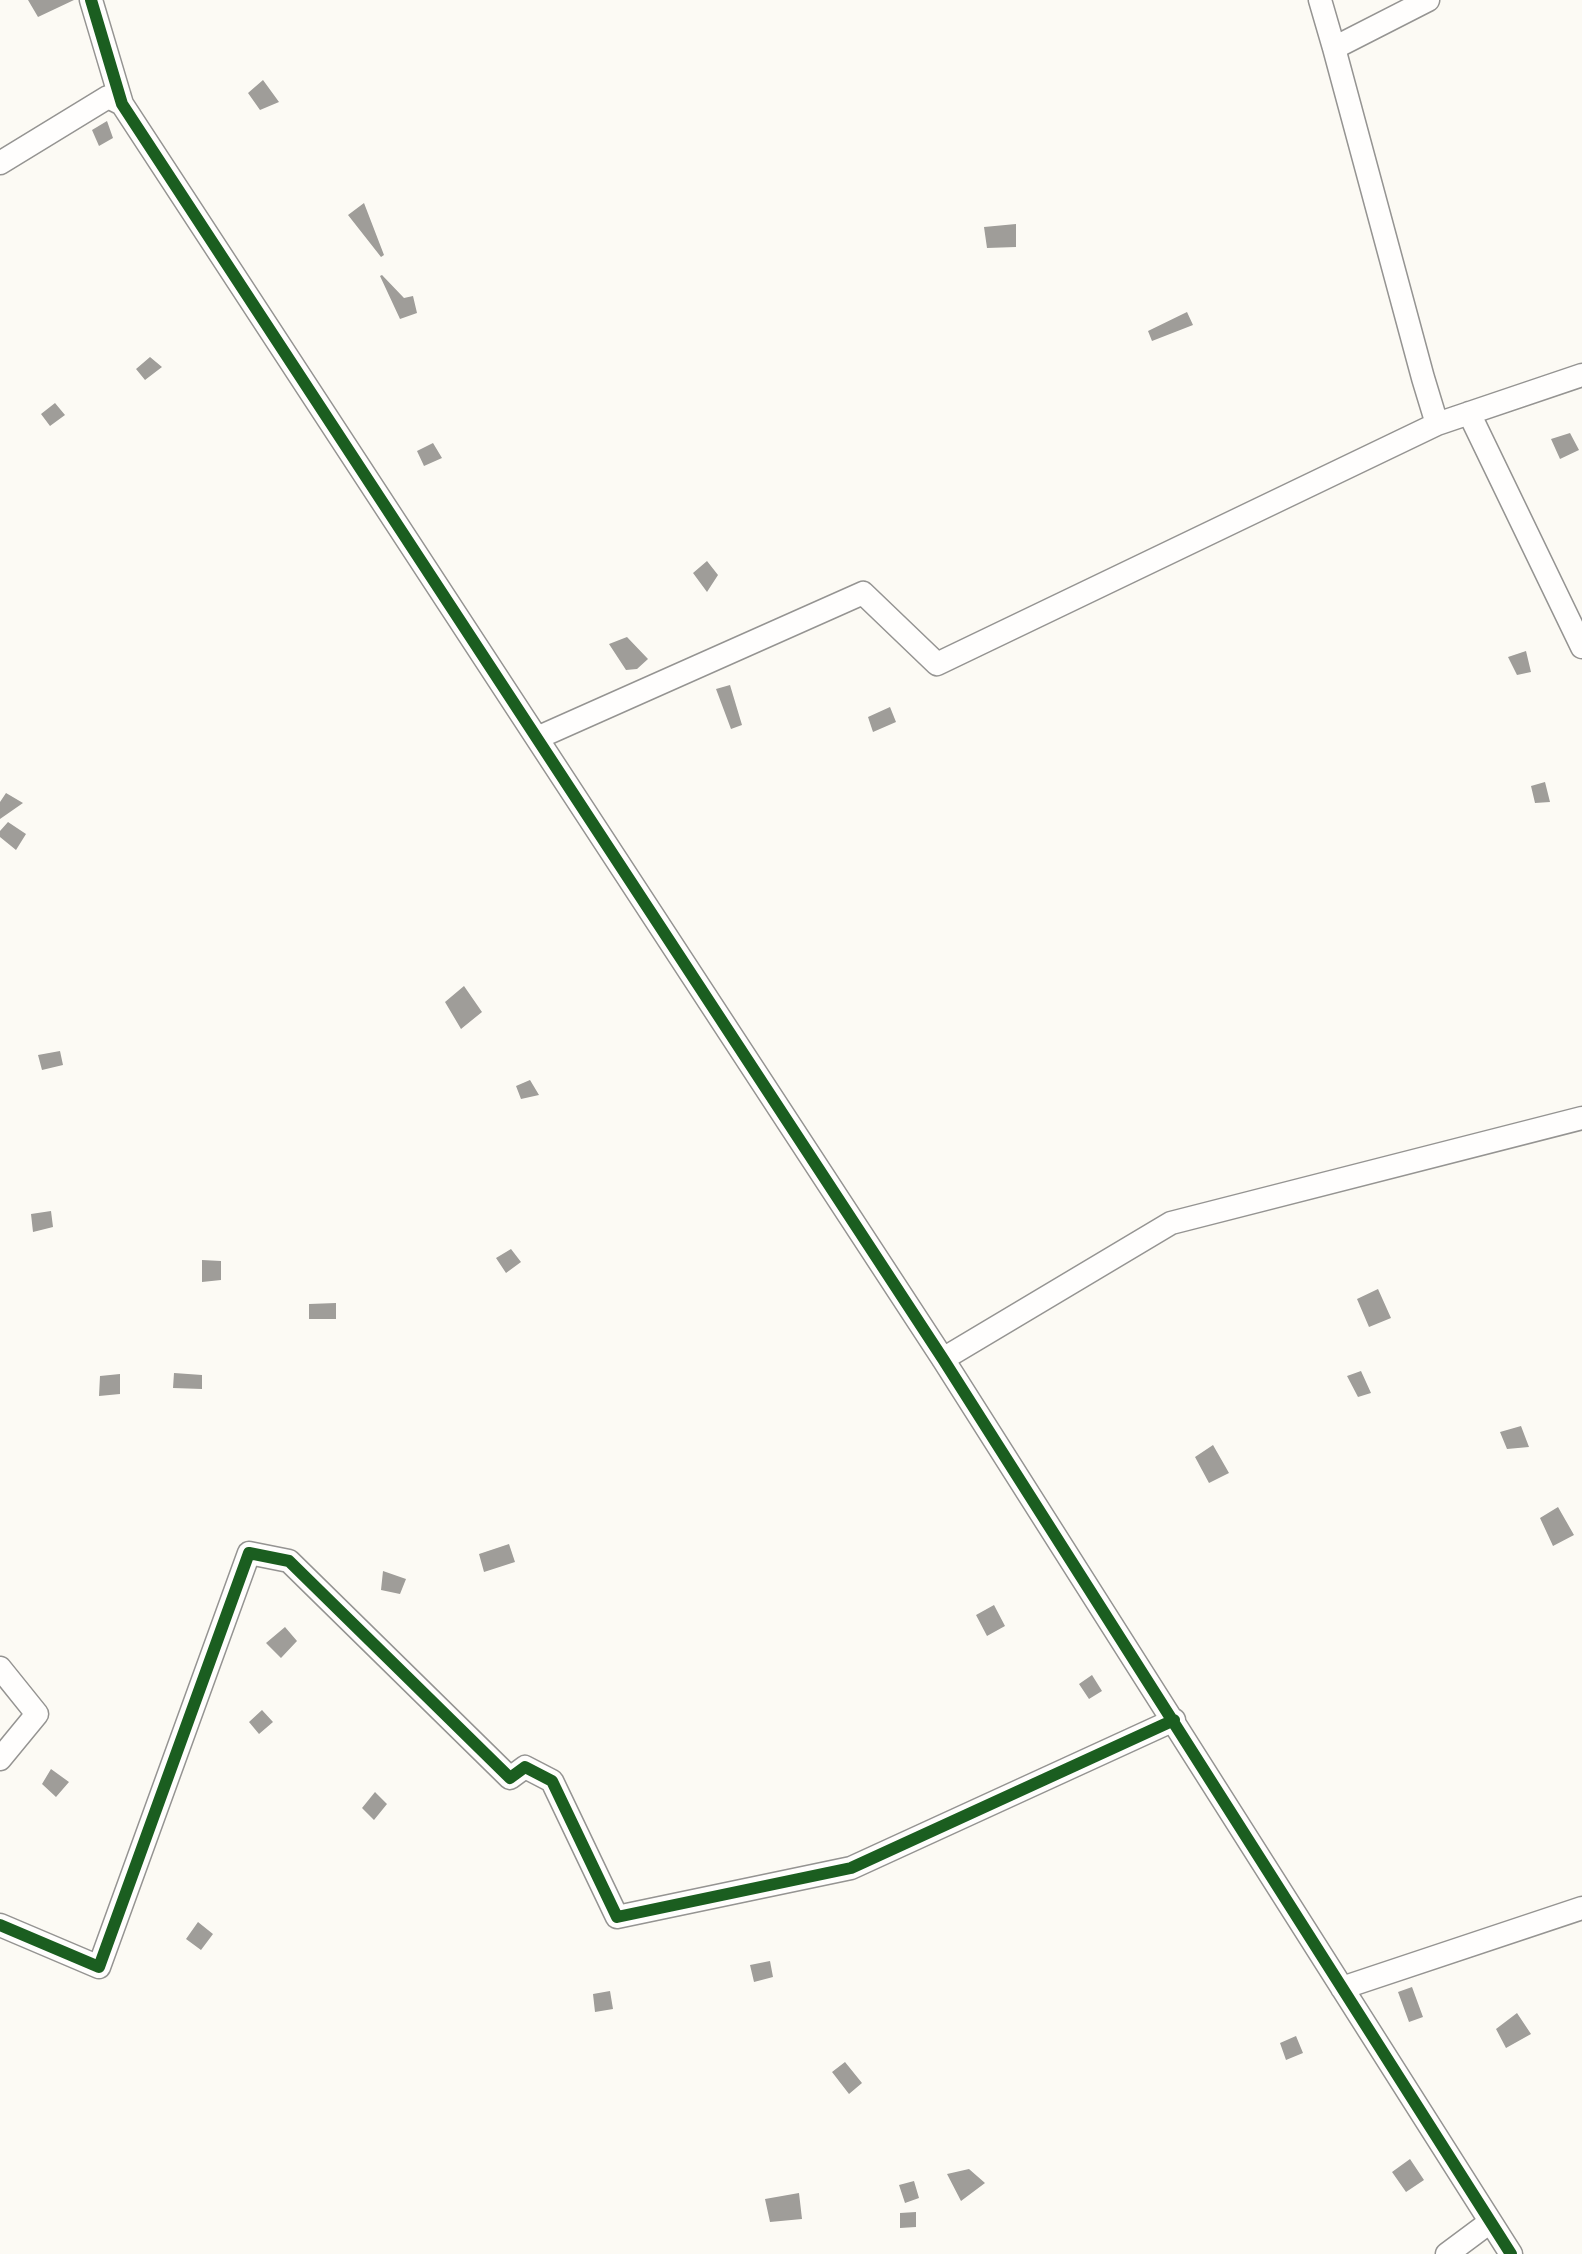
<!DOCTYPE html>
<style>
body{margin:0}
canvas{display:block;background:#fcfaf4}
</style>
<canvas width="1582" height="2254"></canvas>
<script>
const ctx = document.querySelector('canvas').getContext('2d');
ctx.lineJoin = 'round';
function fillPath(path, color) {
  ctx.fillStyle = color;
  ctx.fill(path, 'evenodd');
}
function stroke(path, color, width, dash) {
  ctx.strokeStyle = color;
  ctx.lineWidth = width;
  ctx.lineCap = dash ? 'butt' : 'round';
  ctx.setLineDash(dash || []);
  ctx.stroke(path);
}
const building = new Path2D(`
 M28 0H74L38 17Z
 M263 80 279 102 260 110 248 93Z
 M107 121 113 138 99 146 92 130Z
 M364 203 384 255 381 257 348 215Z
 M1016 224V247L987 248 984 227Z
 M382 275 404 298 413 296 417 313 400 319 380 276Z
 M1187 312 1193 325 1152 341 1148 331Z
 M150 357 162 367 145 380 136 369Z
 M55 403 65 415 50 426 41 414Z
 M1570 433 1579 450 1560 459 1551 439Z
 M433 443 442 458 424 466 417 451Z
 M707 561 718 575 707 592 693 573Z
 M627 637 648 659 637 669 626 670 609 644Z
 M1526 651 1531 672 1517 675 1508 657Z
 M730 685 742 725 731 729 716 689Z
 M890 707 896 722 873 732 868 717Z
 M1545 782 1550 802 1535 803 1531 786Z
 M6 793 23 803 0 819V802Z
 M8 822 26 834 16 850 0 837V831Z
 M464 986 482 1012 461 1029 445 1002Z
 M60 1051 63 1065 42 1070 38 1055Z
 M530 1080 539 1095 521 1099 516 1086Z
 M51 1211 53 1227 33 1232 31 1214Z
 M511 1249 521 1262 506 1273 496 1258Z
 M202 1260 221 1261V1280L202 1282Z
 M1378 1289 1391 1318 1369 1327 1357 1299Z
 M336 1303V1319H309V1304Z
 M1361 1371 1371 1393 1358 1397 1347 1376Z
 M174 1373 202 1375V1389L173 1388Z
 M120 1374V1394L99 1396 100 1376Z
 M1521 1426 1529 1447 1507 1449 1500 1432Z
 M1213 1445 1229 1473 1209 1483 1195 1457Z
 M1558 1507 1574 1535 1553 1546 1540 1518Z
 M509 1544 515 1562 484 1572 479 1554Z
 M383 1571 406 1579 400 1594 381 1590Z
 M994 1605 1005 1626 987 1636 976 1615Z
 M285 1627 297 1641 281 1658 266 1643Z
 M1092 1675 1102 1691 1089 1699 1079 1684Z
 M262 1710 273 1722 259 1734 249 1722Z
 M51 1769 69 1782 56 1797 42 1784Z
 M375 1792 387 1804 374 1820 362 1808Z
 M198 1922 213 1934 201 1950 186 1939Z
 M770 1961 773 1977 754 1982 750 1965Z
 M1412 1987 1423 2017 1409 2022 1398 1992Z
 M610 1991 613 2009 595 2012 593 1994Z
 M1517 2013 1531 2034 1506 2048 1496 2029Z
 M1296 2036 1303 2053 1286 2060 1280 2043Z
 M845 2062 862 2083 849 2094 832 2072Z
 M1410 2159 1424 2180 1406 2192 1392 2172Z
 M969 2169 985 2183 961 2201 947 2174Z
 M914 2181 919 2198 905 2203 899 2185Z
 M799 2193 802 2219 770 2222 765 2199Z
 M916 2212V2227L900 2228V2213Z`);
const minor = new Path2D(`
 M91 0 122 104 943 1359 1511 2254
 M1320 0 1334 48 1428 0
 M1334 48 1423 378 1437 424 1582 375
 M0 163 108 97 122 104
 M1469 413 1582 647
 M537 738 863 593 937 664 1437 424
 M943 1359 1171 1223 1582 1118
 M0 1668 37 1714 0 1759
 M0 1925 99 1967 249 1553 289 1561 510 1778 525 1767 552 1781 617 1917 851 1868 1174 1720
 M1342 1988 1582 1908
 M1447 2254 1490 2222`);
const cycleway = new Path2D(`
 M91 0 122 104 943 1359 1511 2254
 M0 1925 99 1967 249 1553 289 1561 510 1778 525 1767 552 1781 617 1917 851 1868 1174 1720`);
fillPath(building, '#9f9d99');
stroke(minor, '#959492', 25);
stroke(minor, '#fffefd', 22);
stroke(cycleway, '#1b5e20', 12);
</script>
